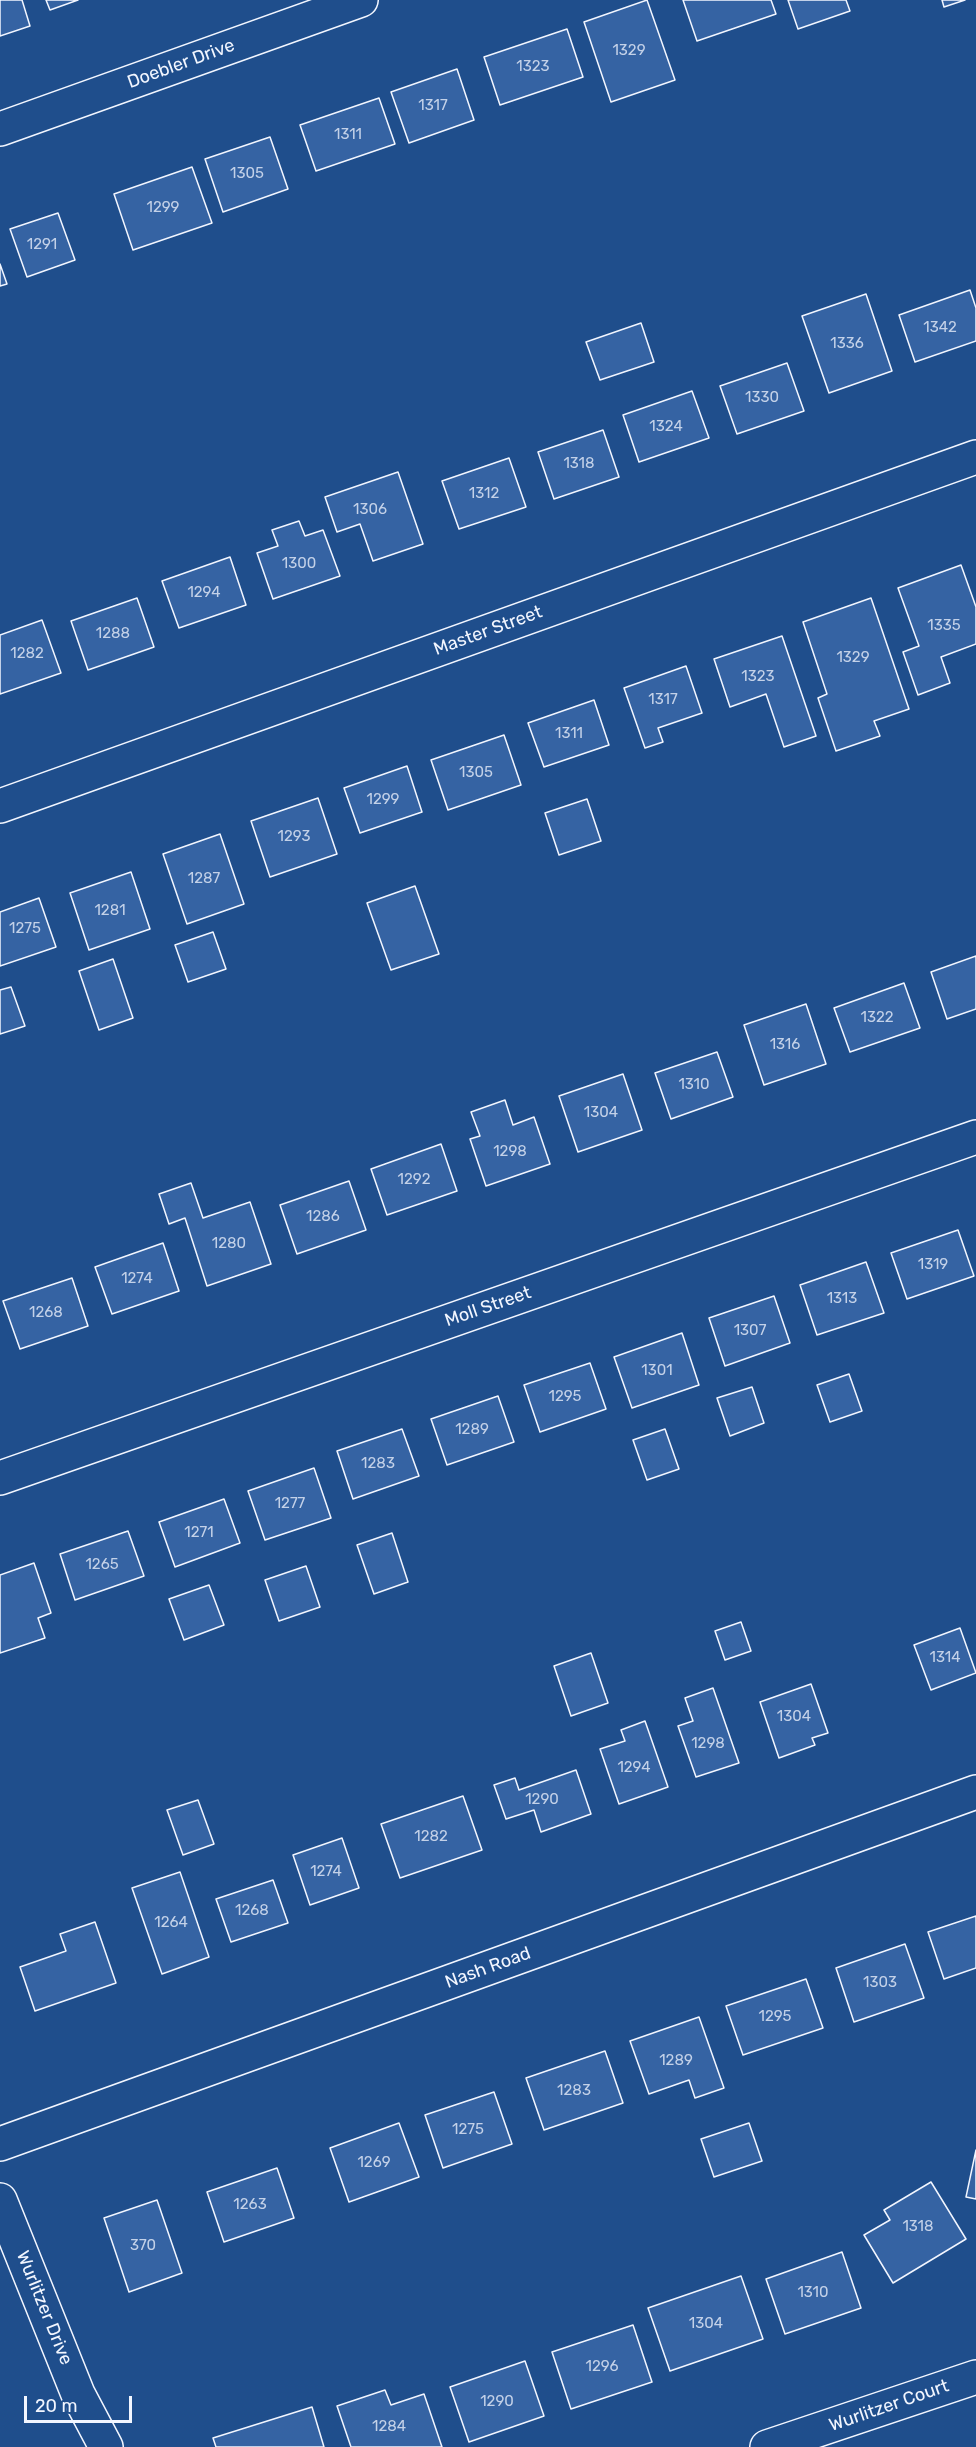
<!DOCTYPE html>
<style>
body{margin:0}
#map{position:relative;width:976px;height:2447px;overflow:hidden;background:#1f4e8c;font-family:Rubik,sans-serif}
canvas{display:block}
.scale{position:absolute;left:24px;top:2396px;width:108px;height:27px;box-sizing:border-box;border:3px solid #f2f6ff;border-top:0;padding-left:8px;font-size:18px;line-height:21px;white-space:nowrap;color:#f2f6ff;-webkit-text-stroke:4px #1f4e8c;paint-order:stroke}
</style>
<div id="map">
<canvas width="976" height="2447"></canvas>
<div class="scale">20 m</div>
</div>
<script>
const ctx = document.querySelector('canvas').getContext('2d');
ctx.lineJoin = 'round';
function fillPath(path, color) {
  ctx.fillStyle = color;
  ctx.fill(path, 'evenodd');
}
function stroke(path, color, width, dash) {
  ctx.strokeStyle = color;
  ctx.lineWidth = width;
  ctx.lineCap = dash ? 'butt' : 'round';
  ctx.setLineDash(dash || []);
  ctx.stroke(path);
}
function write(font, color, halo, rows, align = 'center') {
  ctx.font = font + ' Rubik,sans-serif';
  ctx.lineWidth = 4.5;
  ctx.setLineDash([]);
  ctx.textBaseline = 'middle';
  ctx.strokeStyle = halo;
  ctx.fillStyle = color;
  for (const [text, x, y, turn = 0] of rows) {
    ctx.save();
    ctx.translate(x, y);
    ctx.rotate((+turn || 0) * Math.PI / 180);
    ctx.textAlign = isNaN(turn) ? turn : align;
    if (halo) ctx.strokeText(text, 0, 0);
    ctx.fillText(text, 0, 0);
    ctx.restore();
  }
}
const building = new Path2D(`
 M0 0H22L30 26 0 36Z
 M46 0H78L50 10Z
 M647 0 675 80 611 102 584 22Z
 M683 0H771L776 14 697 41Z
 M788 0H846L850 11 798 29Z
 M942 0H965L944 7Z
 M567 29 583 77 500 105 484 57Z
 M457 69 474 120 409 143 391 92Z
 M379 98 395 144 316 171 300 125Z
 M270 137 288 189 223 212 205 159Z
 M192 167 212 223 133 250 114 194Z
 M58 213 75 260 27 277 10 229Z
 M0 264 7 284 0 286Z
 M970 290 976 308V341L915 362 899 315Z
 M866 294 892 371 829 393 802 316Z
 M641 323 654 362 600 380 586 342Z
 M787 363 804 411 737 434 720 386Z
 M692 391 709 438 639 462 623 415Z
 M603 430 619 477 554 499 538 452Z
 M509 458 526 507 459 529 442 481Z
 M398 472 423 544 373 561 360 524 337 532 325 497Z
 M299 521 305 536 323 530 340 576 273 599 257 553 278 546 272 530Z
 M230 557 246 605 179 628 162 581Z
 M961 565 976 607V644L941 657 950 683 918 695 903 652 919 646 898 588Z
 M137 598 154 647 88 670 71 621Z
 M871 598 909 709 874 721 880 736 836 751 818 698 827 694 803 622Z
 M42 620 61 673 0 694V635Z
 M782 636 816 736 784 747 766 694 730 707 714 659Z
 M686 666 702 713 658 728 663 742 645 748 624 688Z
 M594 700 609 745 544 767 528 723Z
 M504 735 521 785 448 810 431 760Z
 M407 766 422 812 360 833 344 788Z
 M318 798 337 854 270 877 251 821Z
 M587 799 601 841 559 855 545 813Z
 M220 834 244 904 187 924 163 854Z
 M131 872 150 929 89 950 70 893Z
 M415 886 439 954 391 970 367 903Z
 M39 898 56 947 0 966V912Z
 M213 932 226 969 188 982 175 945Z
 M976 956V1009L947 1019 931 972Z
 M113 959 133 1018 99 1030 79 971Z
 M904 983 920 1028 850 1052 834 1008Z
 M11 987 25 1026 0 1034V990Z
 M806 1004 826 1064 764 1085 744 1025Z
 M717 1052 733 1097 671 1119 655 1073Z
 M623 1074 642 1130 578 1152 559 1096Z
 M505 1100 513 1125 534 1117 550 1164 486 1186 470 1139 480 1136 471 1112Z
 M441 1144 457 1191 387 1215 371 1169Z
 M349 1181 366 1230 297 1254 280 1205Z
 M191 1183 203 1218 250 1202 271 1264 207 1286 185 1218 169 1224 159 1194Z
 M958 1230 974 1276 907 1299 891 1253Z
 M163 1243 179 1291 112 1314 95 1267Z
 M866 1262 884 1313 817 1335 800 1285Z
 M72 1278 88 1326 20 1349 3 1301Z
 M774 1296 790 1343 725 1366 709 1318Z
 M682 1333 699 1385 632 1408 614 1357Z
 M590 1363 606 1409 540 1432 524 1385Z
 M849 1374 862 1411 830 1422 817 1385Z
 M752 1387 764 1423 730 1436 717 1398Z
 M498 1396 514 1442 447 1465 431 1419Z
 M402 1429 419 1476 353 1499 337 1451Z
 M665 1429 679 1469 647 1480 633 1440Z
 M314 1468 331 1518 265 1540 248 1491Z
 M224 1499 240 1543 175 1567 159 1522Z
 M128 1531 144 1576 75 1600 60 1554Z
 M392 1533 408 1582 374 1594 357 1545Z
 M34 1563 51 1613 38 1618 45 1638 0 1653V1575Z
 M306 1566 320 1607 279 1621 265 1580Z
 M209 1585 224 1625 184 1640 169 1599Z
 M741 1622 751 1651 725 1660 715 1631Z
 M960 1628 976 1673 931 1690 914 1645Z
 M591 1653 608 1703 571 1716 554 1666Z
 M811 1684 828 1733 812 1738 815 1745 779 1758 760 1702Z
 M713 1688 739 1763 696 1777 678 1726 693 1721 685 1698Z
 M645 1721 668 1787 619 1804 600 1749 625 1741 621 1730Z
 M576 1770 591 1814 541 1832 534 1810 506 1819 494 1785 515 1778 519 1790Z
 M463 1796 482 1850 400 1878 381 1824Z
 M198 1800 214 1844 183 1855 167 1810Z
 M342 1838 359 1888 310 1905 293 1855Z
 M180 1872 209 1957 162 1974 132 1888Z
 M273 1880 288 1923 231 1942 216 1899Z
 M976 1916V1968L944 1979 928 1932Z
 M95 1922 116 1983 35 2011 20 1967 66 1951 60 1934Z
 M905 1944 924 1998 854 2022 836 1968Z
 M806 1979 823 2028 743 2055 726 2006Z
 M699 2017 724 2088 695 2098 689 2080 649 2094 630 2041Z
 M605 2051 623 2103 544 2130 526 2078Z
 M494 2092 512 2144 443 2168 425 2115Z
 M399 2123 419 2177 349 2202 330 2148Z
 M749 2123 762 2161 714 2177 701 2139Z
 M976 2150V2199L966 2197Z
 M277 2168 294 2218 224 2242 207 2192Z
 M931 2182 966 2239 893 2283 864 2235 890 2220 884 2210Z
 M157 2200 182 2273 129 2292 104 2218Z
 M842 2252 861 2308 785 2334 766 2279Z
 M741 2276 763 2339 670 2371 648 2308Z
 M633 2325 652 2382 571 2409 552 2352Z
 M525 2361 544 2416 469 2442 450 2387Z
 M385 2390 391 2405 424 2394 442 2447H351L337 2406Z
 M312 2407 324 2447H216L213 2438Z`);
const minor = new Path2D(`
 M0 129 361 0
 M0 806 976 457
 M0 1478 976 1137
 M0 2200 78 2394 106 2447
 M767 2447 976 2377`);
const major = new Path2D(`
 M0 2144 976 1792`);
const numberNames = [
 ["1329",629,51],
 ["1323",533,67],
 ["1317",433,106],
 ["1311",348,135],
 ["1305",247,174],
 ["1299",163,208],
 ["1291",42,245],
 ["1342",940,328],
 ["1336",847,344],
 ["1330",762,398],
 ["1324",666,427],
 ["1318",579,464],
 ["1312",484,494],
 ["1306",370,510],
 ["1300",299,564],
 ["1294",204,593],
 ["1335",944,626],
 ["1288",113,634],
 ["1282",27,654],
 ["1329",853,658],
 ["1323",758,677],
 ["1317",663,700],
 ["1311",569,734],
 ["1305",476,773],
 ["1299",383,800],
 ["1293",294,837],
 ["1287",204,879],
 ["1281",110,911],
 ["1275",25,929],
 ["1322",877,1018],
 ["1316",785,1045],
 ["1310",694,1085],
 ["1304",601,1113],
 ["1298",510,1152],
 ["1292",414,1180],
 ["1286",323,1217],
 ["1280",229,1244],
 ["1319",933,1265],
 ["1274",137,1279],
 ["1313",842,1299],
 ["1268",46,1313],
 ["1307",750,1331],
 ["1301",657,1371],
 ["1295",565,1397],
 ["1289",472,1430],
 ["1283",378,1464],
 ["1277",290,1504],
 ["1271",199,1533],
 ["1265",102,1565],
 ["1314",945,1658],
 ["1304",794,1717],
 ["1298",708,1744],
 ["1294",634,1768],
 ["1290",542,1800],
 ["1282",431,1837],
 ["1274",326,1872],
 ["1268",252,1911],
 ["1264",171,1923],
 ["1303",880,1983],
 ["1295",775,2017],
 ["1289",676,2061],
 ["1283",574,2091],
 ["1275",468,2130],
 ["1269",374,2163],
 ["1263",250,2205],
 ["1318",918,2227],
 ["370",143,2246],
 ["1310",813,2293],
 ["1304",706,2324],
 ["1296",602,2367],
 ["1290",497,2402],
 ["1284",389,2427]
];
const streetNames = [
 ["Doebler Drive",181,64,-20],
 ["Master Street",488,631,-20],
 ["Moll Street",488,1307,-19],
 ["Nash Road",488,1968,-20],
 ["Wurlitzer Drive",44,2308,68],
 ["Wurlitzer Court",889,2406,-19]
];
fillPath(building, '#3563a3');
stroke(building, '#f2f6ff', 1.5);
stroke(minor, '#f2f6ff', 36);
stroke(major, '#f2f6ff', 36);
stroke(minor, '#1f4e8c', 33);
stroke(major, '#1f4e8c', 33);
write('15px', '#c3d1e8', null, numberNames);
write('18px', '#f2f6ff', '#1f4e8c', streetNames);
</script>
